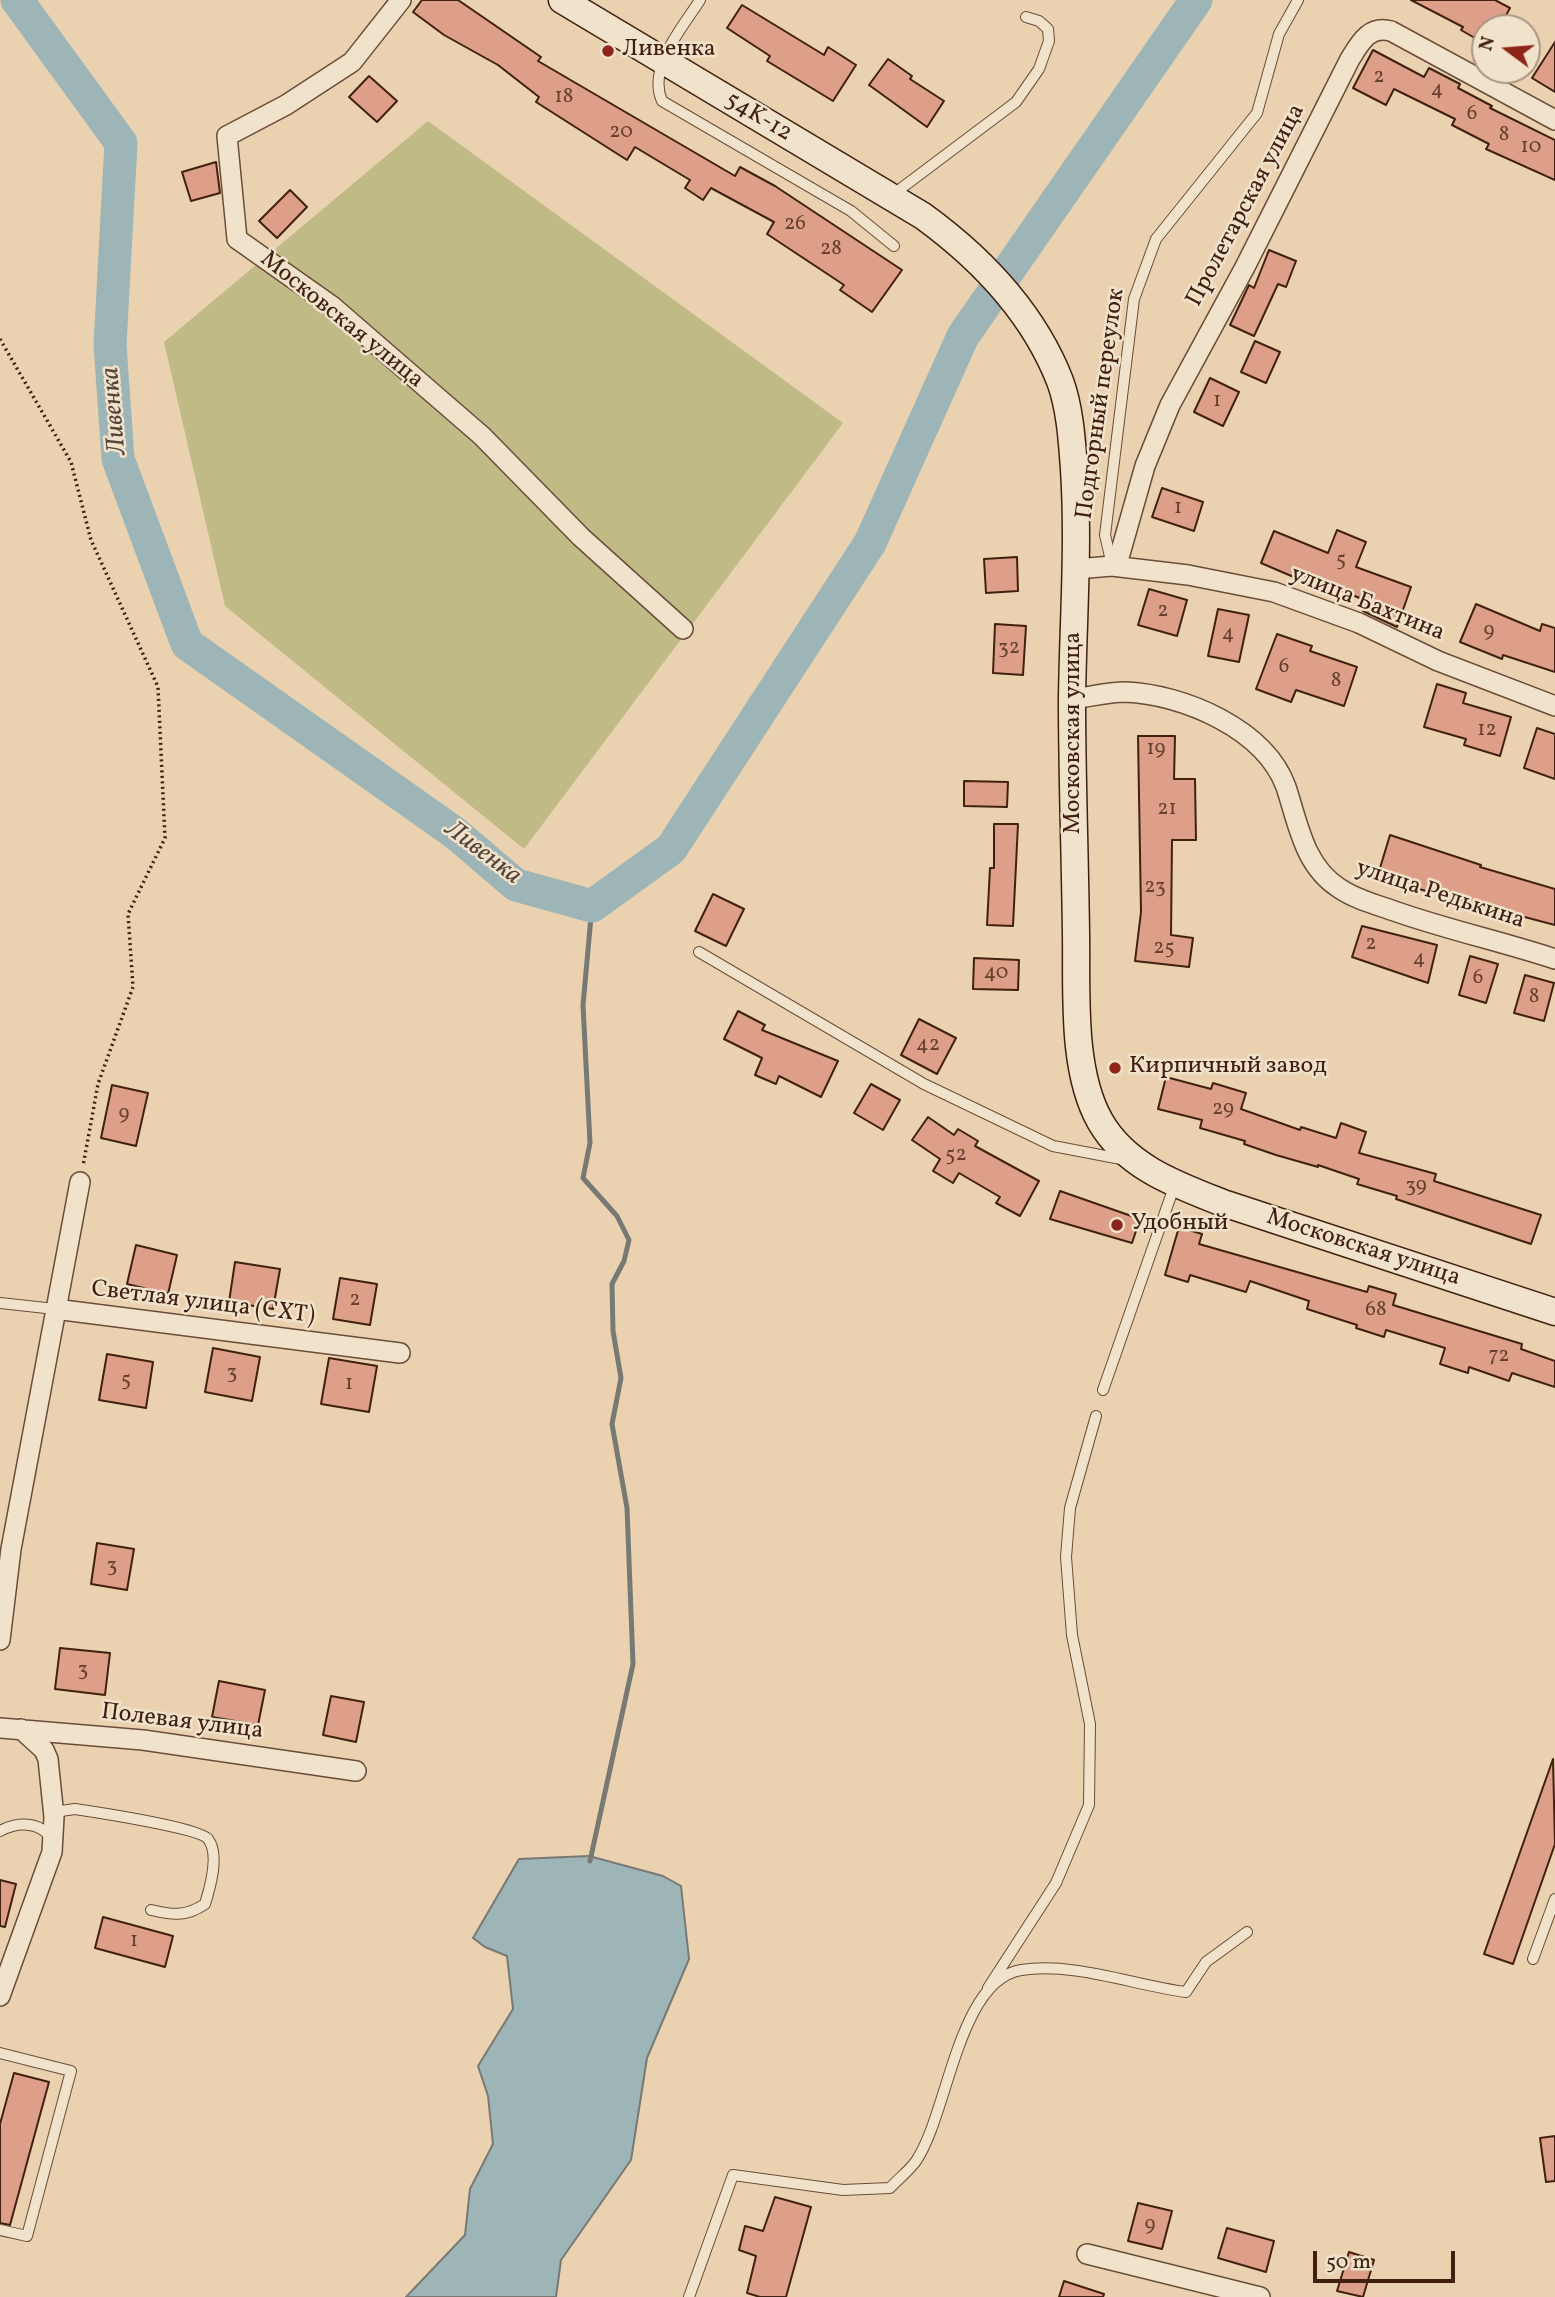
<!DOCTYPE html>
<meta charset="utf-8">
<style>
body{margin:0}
#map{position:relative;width:1555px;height:2297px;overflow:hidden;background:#ead2b0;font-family:Vollkorn,serif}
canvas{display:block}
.north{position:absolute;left:1471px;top:14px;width:70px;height:70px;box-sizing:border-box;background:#f1e2cc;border:2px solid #ab9481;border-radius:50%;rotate:286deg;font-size:19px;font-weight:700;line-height:28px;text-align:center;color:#412010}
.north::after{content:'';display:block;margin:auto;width:24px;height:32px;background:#8f2418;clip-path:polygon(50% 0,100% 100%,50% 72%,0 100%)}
.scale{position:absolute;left:1313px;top:2251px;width:142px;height:32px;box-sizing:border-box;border:4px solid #412010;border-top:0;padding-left:9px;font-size:21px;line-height:24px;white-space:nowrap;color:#412010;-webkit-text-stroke:5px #f1e2cc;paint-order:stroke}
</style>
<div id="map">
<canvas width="1555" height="2297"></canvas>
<div class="north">N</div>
<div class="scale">50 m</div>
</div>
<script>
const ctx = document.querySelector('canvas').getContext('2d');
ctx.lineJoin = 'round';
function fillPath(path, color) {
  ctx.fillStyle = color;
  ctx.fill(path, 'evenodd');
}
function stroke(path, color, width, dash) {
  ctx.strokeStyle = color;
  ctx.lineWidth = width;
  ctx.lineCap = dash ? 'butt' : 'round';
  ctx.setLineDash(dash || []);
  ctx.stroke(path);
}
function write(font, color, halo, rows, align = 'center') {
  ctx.font = font + ' Vollkorn,serif';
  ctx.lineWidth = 5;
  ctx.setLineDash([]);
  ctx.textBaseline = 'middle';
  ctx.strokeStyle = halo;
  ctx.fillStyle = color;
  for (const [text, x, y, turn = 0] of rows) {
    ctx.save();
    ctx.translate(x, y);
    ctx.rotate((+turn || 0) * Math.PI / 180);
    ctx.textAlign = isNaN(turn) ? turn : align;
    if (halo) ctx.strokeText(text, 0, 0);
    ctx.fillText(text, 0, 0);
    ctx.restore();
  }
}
const green = new Path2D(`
 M428 121 843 423 524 849 225 606 164 342Z`);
const water = new Path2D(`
 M589 1856 663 1876 681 1886 689 1959 647 2058 631 2160 561 2260 556 2297H406L465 2235 470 2189 493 2144 488 2096 478 2066 513 2009 507 1956 485 1947 473 1938 519 1859Z`);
const stream = new Path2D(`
 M590 1861 633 1664 627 1508 612 1424 621 1378 613 1331 612 1284 624 1261 629 1240 617 1216 583 1178 590 1143 583 1005 592 906`);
const river = new Path2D(`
 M17 0 121 143 110 345 118 459 187 644 455 833 516 885 592 906 671 849 870 543 963 336 1196 0`);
const building = new Path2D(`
 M422 0H458L541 57 538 61 735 176 740 167 775 186 902 270 872 312 840 290 844 285 767 234 774 222 711 188 703 200 685 188 690 180 635 147 627 160 536 102 539 97 498 65 444 35 413 12Z
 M1411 0H1495L1510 8 1499 28H1485V44L1461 30 1463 27Z
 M742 5 824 55 828 47 856 65 833 101 767 61 770 56 727 28Z
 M1555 42V92L1532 78Z
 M1373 50 1424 77 1429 68 1460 84 1458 88 1492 106 1490 108 1555 140V180L1486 149 1489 144 1452 125 1455 119 1394 89 1386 105 1353 88Z
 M888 59 912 76 910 79 944 101 927 127 869 85Z
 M369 76 397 101 377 122 349 97Z
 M216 162 220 193 191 201 182 172Z
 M290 190 307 207 277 238 259 221Z
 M1269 250 1296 261 1286 287 1278 284 1254 336 1230 325 1249 285 1254 288Z
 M1255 341 1280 352 1266 383 1241 372Z
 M1210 378 1239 392 1223 426 1194 412Z
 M1162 488 1203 502 1194 531 1152 517Z
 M1337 530 1366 542 1356 567 1411 587 1397 627 1363 611 1367 601 1298 573 1296 578 1261 563 1274 531 1328 553Z
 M1017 557 1018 591 986 593 984 559Z
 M1149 589 1187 600 1177 636 1138 625Z
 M1476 604 1540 631 1542 624 1555 628V672L1503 655 1502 659 1460 642Z
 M1218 609 1249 615 1239 662 1208 656Z
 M995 624 1026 626 1023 675 993 673Z
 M1277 634 1312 646 1310 651 1357 667 1344 706 1296 690 1291 702 1256 689Z
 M1437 684 1466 693 1463 703 1511 717 1500 756 1464 745 1466 739 1424 727Z
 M1537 728 1555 734V779L1524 768Z
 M1138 736H1175L1174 779H1195L1196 840H1172L1171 935 1193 938 1189 967 1135 961 1141 912Z
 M964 781 1008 782 1007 807 964 806Z
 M994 824H1018L1013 926 987 925 990 868H994Z
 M1390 835 1481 865 1480 867 1555 889V925L1377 878Z
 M713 894 744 909 726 946 695 931Z
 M1362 926 1437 945 1428 983 1352 957Z
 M1470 956 1498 964 1486 1003 1459 995Z
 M974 958 1019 960 1018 990 973 989Z
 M1525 975 1554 983 1544 1021 1514 1013Z
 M738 1011 765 1025 762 1030 838 1061 821 1097 779 1076 776 1084 755 1075 762 1058 724 1039Z
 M919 1019 956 1038 937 1074 901 1055Z
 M1166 1077 1211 1089 1213 1083 1246 1093 1241 1109 1300 1130 1301 1127 1336 1138 1341 1123 1366 1132 1359 1153 1436 1174 1434 1181 1541 1215 1531 1244 1396 1199 1397 1196 1357 1184 1359 1179 1318 1165V1167L1276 1155 1244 1144 1245 1141 1200 1128 1202 1120 1158 1109Z
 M871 1084 900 1100 883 1130 854 1113Z
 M112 1085 148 1093 136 1146 101 1138Z
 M928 1117 954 1135 958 1129 978 1141 975 1146 1039 1181 1020 1216 996 1203 1000 1197 959 1173 953 1183 933 1171 940 1159 912 1140Z
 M1060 1191 1140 1219 1132 1243 1050 1219Z
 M1179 1227 1202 1234 1199 1244 1367 1292 1369 1286 1396 1294 1393 1305 1522 1344 1521 1349 1555 1361V1387L1512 1373 1509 1381 1469 1367 1468 1373 1440 1364 1445 1348 1386 1330 1384 1337 1356 1328 1357 1325 1307 1309 1309 1301 1250 1281 1246 1292 1190 1275 1188 1282 1165 1275Z
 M136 1245 177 1255 168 1294 127 1284Z
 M235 1262 280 1269 273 1309 229 1302Z
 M340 1278 377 1284 370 1325 333 1319Z
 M213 1348 260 1357 252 1401 205 1392Z
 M107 1354 153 1362 146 1408 99 1400Z
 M329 1358 377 1366 369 1412 321 1404Z
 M97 1543 134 1549 127 1590 91 1584Z
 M60 1648 110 1653 105 1695 55 1689Z
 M219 1681 265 1690 258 1725 212 1717Z
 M331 1696 364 1702 356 1742 323 1735Z
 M1553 1759 1555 1844 1513 1964 1484 1954Z
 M0 1880 16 1884 5 1927 0 1926Z
 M103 1917 173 1936 165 1967 95 1948Z
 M14 2073 49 2082 10 2225 0 2223V2124Z
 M1555 2136V2181L1546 2182 1540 2138Z
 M775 2197 811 2207 786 2297H760L747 2293 756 2256 739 2250 745 2226 763 2231Z
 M1138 2203 1172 2211 1162 2249 1128 2241Z
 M1227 2228 1274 2241 1266 2272 1218 2258Z
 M1349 2252 1374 2260 1363 2297 1337 2291Z
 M1064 2281 1104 2294 1103 2297H1059Z`);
const path = new Path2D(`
 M0 339 71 462 91 540 158 687 165 838 128 914 133 987 98 1084 83 1166`);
const lane = new Path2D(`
 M700 0C683 27 647 67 662 101L851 211 894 246
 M891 196 1016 102 1039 69 1049 41 1048 29 1039 21 1026 17
 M1112 565 1105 535 1134 299 1156 239 1257 113 1279 34 1298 0
 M699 952 924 1084 1053 1146 1121 1159
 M0 1303 55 1309
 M1103 1390 1175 1184
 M54 1817 61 1811 75 1809C95 1812 200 1828 208 1839 220 1854 210 1888 205 1904 186 1917 172 1915 151 1910
 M0 1831C17 1822 39 1821 51 1838
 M1533 1959 1555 1899
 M988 1988 1056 1883 1089 1805 1090 1724 1072 1635 1066 1557 1070 1508 1096 1416
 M0 2053 71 2071 27 2236 0 2230
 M689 2297 733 2175 843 2190 890 2188C898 2179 909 2171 916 2161 948 2114 958 1980 1021 1970 1075 1962 1133 1985 1186 1992L1206 1962 1247 1932`);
const street = new Path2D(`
 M401 0 352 62 286 105 227 136 237 239 332 306 482 436 581 537 683 629
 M1112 566 1188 575 1274 592 1359 623 1438 661 1555 706
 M1076 569 1112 566 1120 554 1145 466 1170 405 1245 267 1350 59C1360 43 1369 25 1391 31L1555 120
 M1072 699C1089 697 1108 692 1125 692 1183 694 1265 729 1286 787 1298 823 1304 866 1339 888 1356 900 1378 905 1397 912 1449 930 1503 942 1555 959
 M55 1309 400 1353
 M0 1640 11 1549 80 1182
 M0 1728 143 1740 356 1771
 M0 1996 52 1852 54 1817 48 1759 44 1750 21 1729
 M1087 2254 1260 2297`);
const secondary = new Path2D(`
 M562 0 923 216C982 259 1033 312 1060 381 1070 408 1072 441 1074 469 1079 546 1073 622 1072 699 1072 777 1075 855 1076 934 1077 990 1071 1070 1100 1121 1126 1167 1177 1185 1223 1203L1555 1312`);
const markers = [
 [608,51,7,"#8f2418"],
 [1115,1068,7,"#8f2418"],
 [1117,1225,7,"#8f2418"]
];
const numberNames = [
 ["2",1379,78],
 ["4",1437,91],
 ["18",564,98],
 ["6",1472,115],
 ["20",621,133],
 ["8",1504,136],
 ["10",1531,148],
 ["26",795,225],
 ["28",831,250],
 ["1",1217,402],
 ["1",1178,509],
 ["5",1341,561],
 ["2",1163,612],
 ["9",1489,632],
 ["4",1228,635],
 ["32",1009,649],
 ["6",1284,668],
 ["8",1336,682],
 ["12",1487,731],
 ["19",1156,750],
 ["21",1167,810],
 ["23",1155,888],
 ["2",1371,945],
 ["25",1164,949],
 ["4",1419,960],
 ["40",996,974],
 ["6",1478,979],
 ["8",1534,998],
 ["42",928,1046],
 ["29",1223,1110],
 ["9",124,1115],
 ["52",956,1156],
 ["39",1416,1187],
 ["2",355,1301],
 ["68",1376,1311],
 ["72",1499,1357],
 ["3",232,1374],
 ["5",126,1381],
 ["1",349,1385],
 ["3",112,1567],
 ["3",83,1671],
 ["1",134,1942],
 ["9",1150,2226]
];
const poiNames = [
 ["Ливенка",622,51],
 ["Кирпичный завод",1129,1068],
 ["Удобный",1131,1225]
];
const streetNames = [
 ["54K-12",758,118,31],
 ["Пролетарская улица",1247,206,-62],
 ["Московская улица",341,321,39],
 ["Подгорный переулок",1102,404,-82],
 ["улица Бахтина",1367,605,22],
 ["Московская улица",1075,733,-90],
 ["улица Редькина",1440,896,18],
 ["Московская улица",1363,1249,18],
 ["Светлая улица (СХТ)",203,1304,7],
 ["Полевая улица",182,1723,7]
];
const waterNames = [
 ["Ливенка",116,411,-95],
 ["Ливенка",482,854,37]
];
fillPath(green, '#bfba86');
fillPath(water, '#9db5b7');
stroke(water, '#787974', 2);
stroke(stream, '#787974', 5);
stroke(river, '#9db5b7', 33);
fillPath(building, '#dd9f87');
stroke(building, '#412010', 2);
stroke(lane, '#6b4c38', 12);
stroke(street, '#6b4c38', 22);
stroke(secondary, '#412010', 29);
stroke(path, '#412010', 3.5, [2, 3.5]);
stroke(lane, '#f1e2cc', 10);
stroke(street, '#f1e2cc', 19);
stroke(secondary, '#f1e2cc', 26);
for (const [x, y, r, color] of markers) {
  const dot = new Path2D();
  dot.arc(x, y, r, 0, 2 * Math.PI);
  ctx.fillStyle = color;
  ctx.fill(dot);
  stroke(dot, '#f1e2cc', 2.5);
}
write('21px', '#68402e', null, numberNames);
write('24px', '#412010', '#f1e2cc', poiNames, 'left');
write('24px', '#412010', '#f1e2cc', streetNames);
write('italic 26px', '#58453a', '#f1e2cc', waterNames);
</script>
